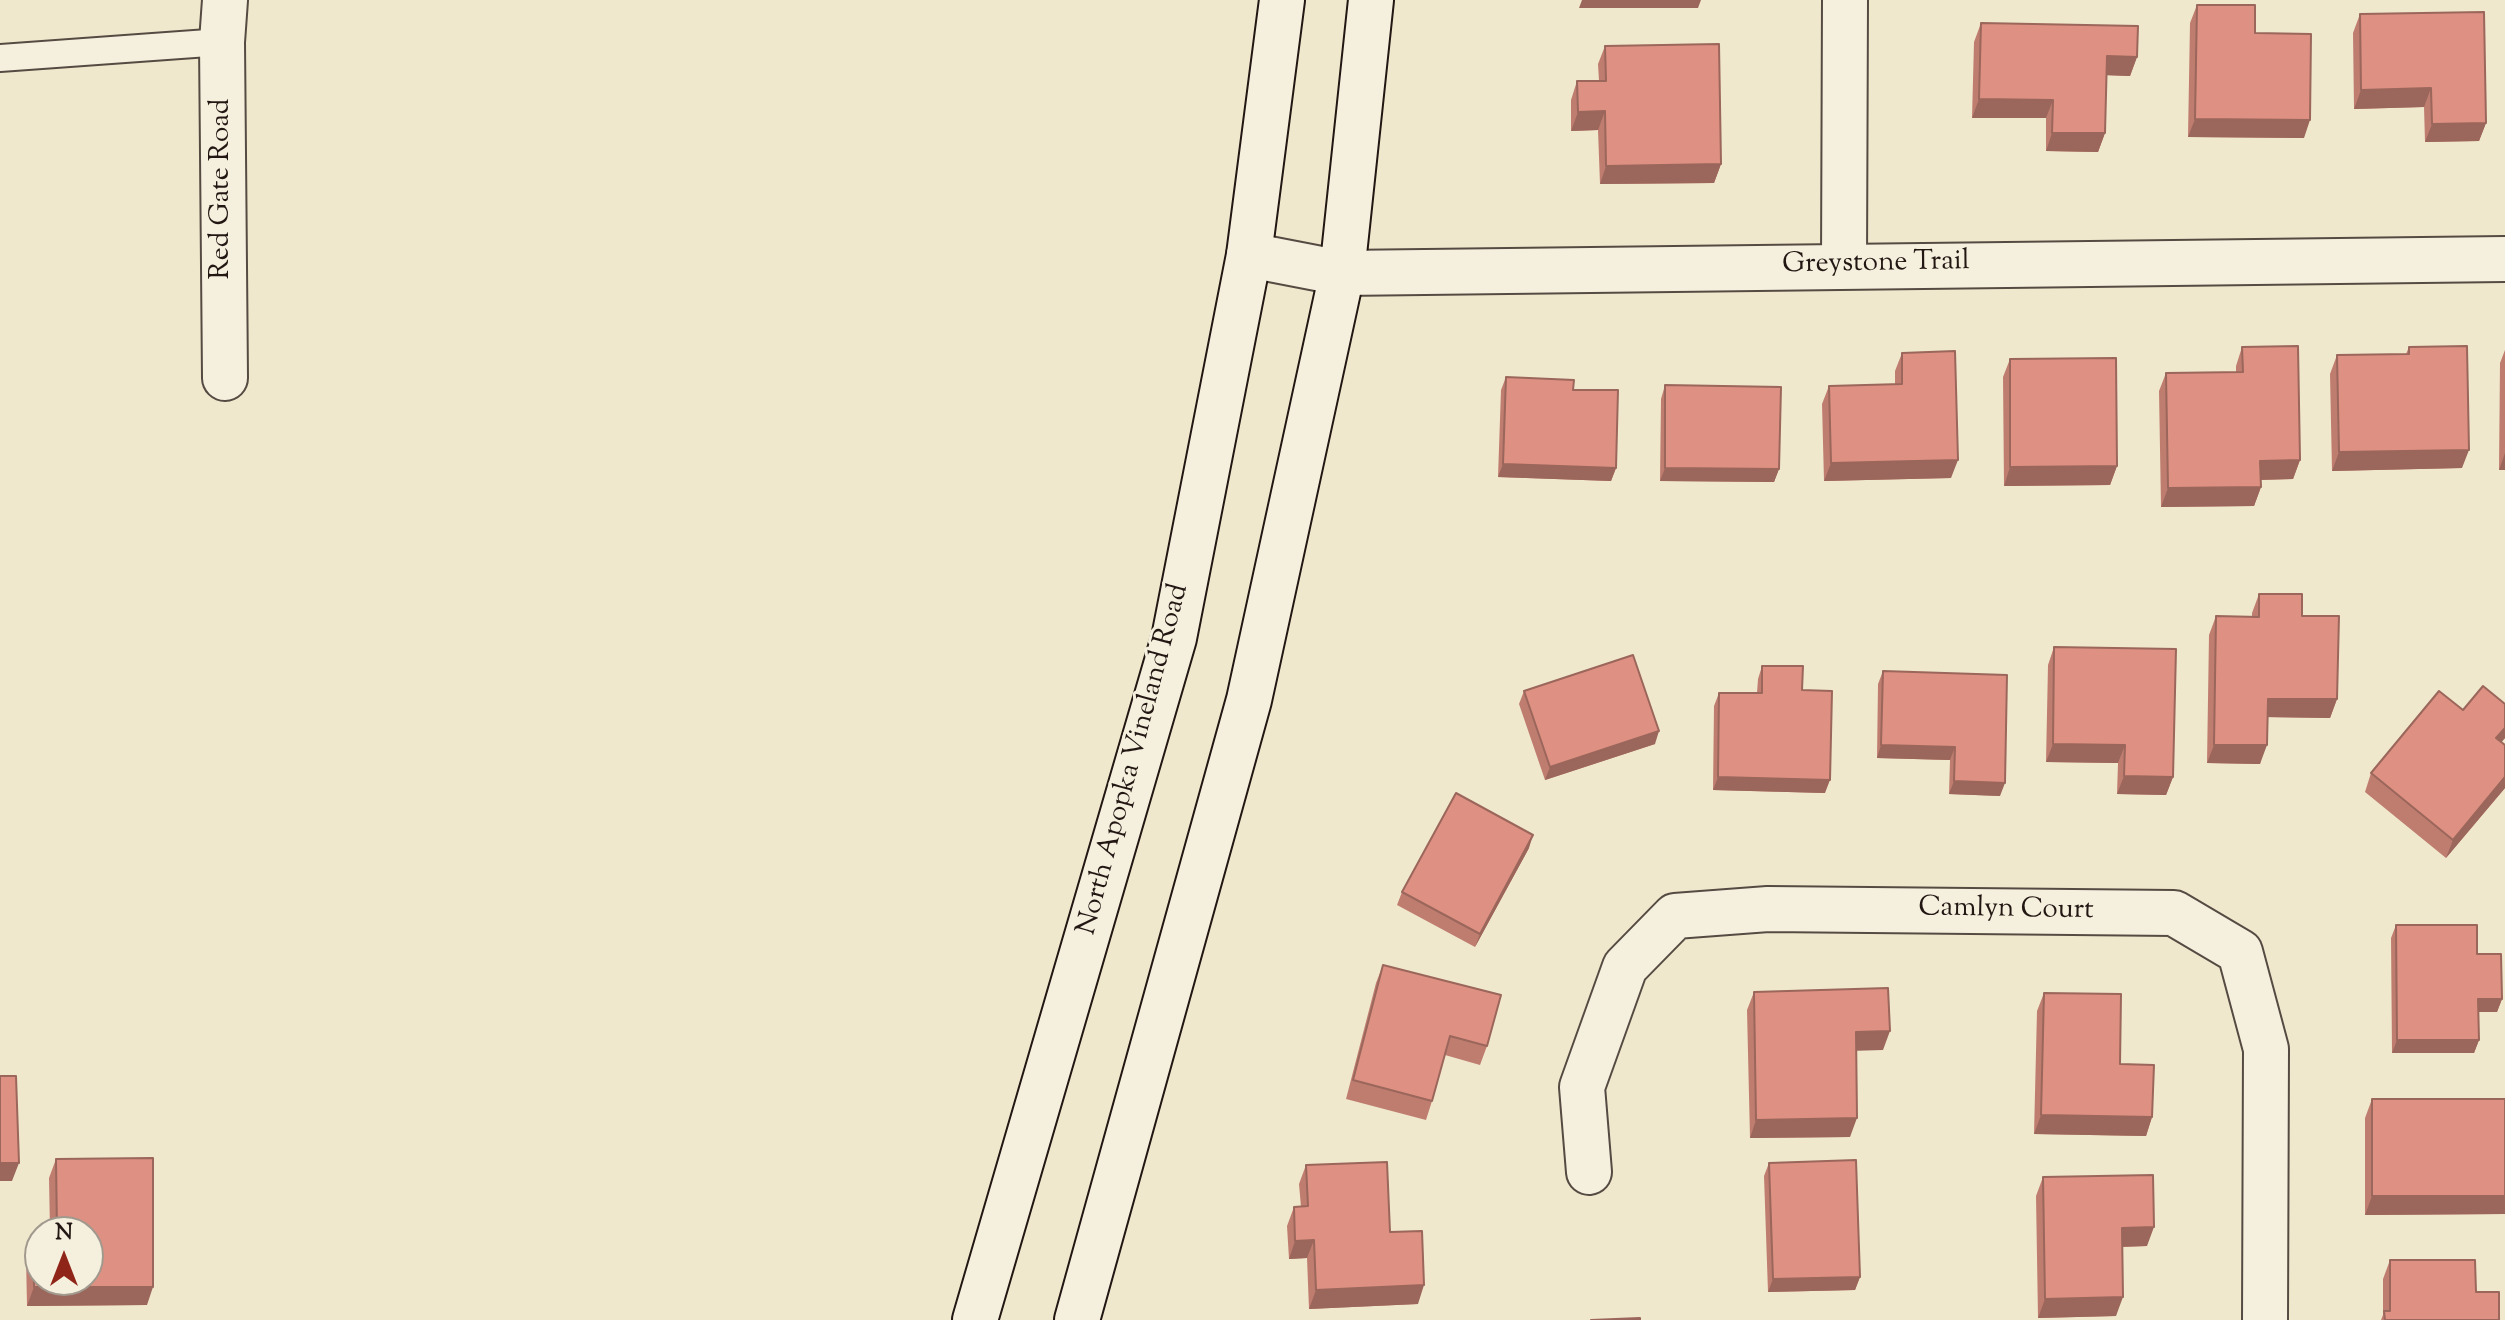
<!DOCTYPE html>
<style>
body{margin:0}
#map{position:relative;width:2505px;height:1320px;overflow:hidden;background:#f0e8cd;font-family:"Sorts Mill Goudy",serif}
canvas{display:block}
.north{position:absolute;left:24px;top:1216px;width:80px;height:80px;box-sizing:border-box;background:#f5f0de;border:2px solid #a1998d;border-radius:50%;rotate:0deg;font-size:22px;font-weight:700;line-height:32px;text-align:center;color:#231713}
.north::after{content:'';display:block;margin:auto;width:28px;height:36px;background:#8f2418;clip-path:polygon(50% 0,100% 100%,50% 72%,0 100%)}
</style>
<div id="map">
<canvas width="2505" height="1320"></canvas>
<div class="north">N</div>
</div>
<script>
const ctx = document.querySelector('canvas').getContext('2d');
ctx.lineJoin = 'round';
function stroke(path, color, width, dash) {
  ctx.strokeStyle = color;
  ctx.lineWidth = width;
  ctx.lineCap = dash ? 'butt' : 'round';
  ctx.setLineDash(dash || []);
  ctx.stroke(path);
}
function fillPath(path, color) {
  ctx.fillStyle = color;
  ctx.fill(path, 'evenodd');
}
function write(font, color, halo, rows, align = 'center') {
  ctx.font = font + ' "Sorts Mill Goudy",serif';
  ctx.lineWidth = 6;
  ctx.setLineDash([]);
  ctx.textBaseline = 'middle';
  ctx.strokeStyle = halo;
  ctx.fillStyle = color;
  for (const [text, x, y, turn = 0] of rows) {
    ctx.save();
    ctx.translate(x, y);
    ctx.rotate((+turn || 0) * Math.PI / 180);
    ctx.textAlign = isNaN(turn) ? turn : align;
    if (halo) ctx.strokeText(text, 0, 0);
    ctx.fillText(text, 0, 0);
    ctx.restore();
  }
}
const lane = new Path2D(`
 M0 58 222 42`);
const street = new Path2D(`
 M1249 255 1342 273 2505 259
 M1844 265 1845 0
 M225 378 222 42 225 0
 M1589 1172 1582 1087 1625 967 1675 916 1768 909 2174 913 2240 952 2266 1049 2265 1320`);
const secondary = new Path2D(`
 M975 1320 1174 638 1249 255 1282 0
 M1077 1320 1249 700 1342 273 1371 0`);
const wall = new Path2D(`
 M2197 5 2255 33 2304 138 2188 137 2190 23Z
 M2360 14 2486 123 2479 141 2425 142 2424 107 2354 109 2353 33Z
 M1981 23 2137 57 2130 76 2106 75 2105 133 2098 152 2046 151V118H1972L1974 42Z
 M1605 46 1721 164 1714 183 1600 184 1598 130 1571 131V100L1577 81H1599L1598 64Z
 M2242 347 2300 460 2293 479 2261 480V487L2254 506 2161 507 2159 391 2166 373 2236 372V366Z
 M2409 347 2462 468 2332 471 2330 374 2337 355 2406 354Z
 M2505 350V470H2499L2500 363Z
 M1902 353 1951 478 1824 481 1822 404 1829 386 1895 384V371Z
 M2010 359 2117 466 2110 485 2004 486 2003 377Z
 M1506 377 1573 390 1616 468 1611 481 1498 477 1501 390Z
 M1665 385 1779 469 1774 482 1660 481 1661 399Z
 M2259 594 2302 616 2337 699 2330 718 2267 717 2260 764 2207 763 2209 635 2216 616 2252 617V613Z
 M2054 647 2173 777 2166 795 2117 794 2118 763 2046 762 2048 665Z
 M1762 666 1802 690 1825 793 1713 790 1714 706 1719 693H1757L1758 679Z
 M1883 671 2000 796 1949 794 1950 760 1877 758 1878 684Z
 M1524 691 1655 744 1545 780 1519 704Z
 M2463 710 2505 738 2501 742 2505 745V788L2446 858 2365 792 2371 773Z
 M1529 848 1475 947 1397 905 1402 892Z
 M2396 925 2477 954 2502 999 2497 1012H2478L2479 1040 2474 1053H2392L2391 938Z
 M1383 965 1487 1046 1480 1065 1445 1055 1432 1101 1426 1120 1346 1099 1376 983Z
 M1754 992 1883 1050H1856L1850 1137 1750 1138 1747 1010Z
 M2044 993 2120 1064 2152 1117 2146 1136 2034 1134 2037 1011Z
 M2372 1099H2505V1214L2365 1215V1118Z
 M56 1159 147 1305 27 1306 26 1256 33 1237 40 1280 88 1232H50L49 1178Z
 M1769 1163 1860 1277 1855 1290 1768 1292 1764 1176Z
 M1306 1165 1390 1232 1418 1304 1309 1309 1307 1258 1289 1259 1287 1226 1294 1207H1301L1299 1184Z
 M2043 1177 2147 1246 2122 1247 2116 1316 2038 1318 2036 1196Z
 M2390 1260 2476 1292 2499 1320H2381L2383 1315V1279Z`);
const shadedWall = new Path2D(`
 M1582 0H1701L1698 8H1579Z
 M2107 56 2137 57 2130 76 2100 75Z
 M2431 88 2424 107 2354 109 2361 90Z
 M1979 99 2053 100 2046 118H1972Z
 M1605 111 1598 130 1571 131 1578 112Z
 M2195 119 2310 120 2304 138 2188 137Z
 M2486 123 2479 141 2425 142 2432 124Z
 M2052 133H2105L2098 152 2046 151Z
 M1721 164 1714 183 1600 184 1606 166Z
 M2469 450 2462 468 2332 471 2339 452Z
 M2505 453V470H2499Z
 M1958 460 1951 478 1824 481 1831 463Z
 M2300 460 2293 479 2254 480 2260 461Z
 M1503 464 1616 468 1611 481 1498 477Z
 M2117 466 2110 485 2004 486 2010 467Z
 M1665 468 1779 469 1774 482 1660 481Z
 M2261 487 2254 506 2161 507 2168 488Z
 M2268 699H2337L2330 718 2261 717Z
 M2505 728V738L2489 757 2496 738Z
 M1659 731 1655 744 1545 780 1550 767Z
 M2053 744 2125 745 2118 763 2046 762Z
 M1881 745 1955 747 1950 760 1877 758Z
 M2214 745H2267L2260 764 2207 763Z
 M2124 776 2173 777 2166 795 2117 794Z
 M1718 777 1830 780 1825 793 1713 790Z
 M2505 777V788L2446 858 2453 840Z
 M1954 781 2005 783 2000 796 1949 794Z
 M1533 835 1529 848 1475 947 1480 934Z
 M2478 999H2502L2497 1012H2473Z
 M1890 1031 1883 1050 1849 1051 1856 1032Z
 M2397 1040H2479L2474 1053H2392Z
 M2041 1115 2152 1117 2146 1136 2034 1134Z
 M1857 1118 1850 1137 1750 1138 1756 1120Z
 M0 1163H19L12 1181H0Z
 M2372 1196H2505V1214L2365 1215Z
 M2154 1227 2147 1246 2115 1247 2122 1228Z
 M1314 1240 1307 1258 1289 1259 1295 1241Z
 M1860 1277 1855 1290 1768 1292 1773 1279Z
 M1424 1285 1418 1304 1309 1309 1316 1290Z
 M34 1287H153L147 1305 27 1306Z
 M2123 1297 2116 1316 2038 1318 2045 1299Z`);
const building = new Path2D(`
 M2197 5H2255V33L2311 34 2310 120 2195 119Z
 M2484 12 2486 123 2432 124 2431 88 2361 90 2360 14Z
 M1981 23 2138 26 2137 57 2107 56 2105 133H2052L2053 100 1979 99Z
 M1719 44 1721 164 1606 166 1605 111 1578 112 1577 81H1606L1605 46Z
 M2298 346 2300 460 2260 461 2261 487 2168 488 2166 373 2243 372 2242 347Z
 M2467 346 2469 450 2339 452 2337 355 2409 354V347Z
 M1955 351 1958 460 1831 463 1829 386 1902 384V353Z
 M2116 358 2117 466 2010 467V359Z
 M1506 377 1574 380 1573 390H1618L1616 468 1503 464Z
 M1665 385 1781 387 1779 469 1665 468Z
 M2259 594H2302V616H2339L2337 699H2268L2267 745H2214L2216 616 2259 617Z
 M2054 647 2176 649 2173 777 2124 776 2125 745 2053 744Z
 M1633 655 1659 731 1550 767 1524 691Z
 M1762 666H1803L1802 690 1832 691 1830 780 1718 777 1719 693H1762Z
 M1883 671 2007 675 2005 783 1954 781 1955 747 1881 745Z
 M2483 686 2505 704V728L2496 738 2505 745V777L2453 840 2371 773 2439 691 2463 710Z
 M1456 793 1533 835 1480 934 1402 892Z
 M2396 925H2477V954H2501L2502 999H2478L2479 1040H2397Z
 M1383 965 1501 995 1487 1046 1450 1036 1432 1101 1353 1080Z
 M1888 988 1890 1031 1856 1032 1857 1118 1756 1120 1754 992Z
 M2044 993 2121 994 2120 1064 2154 1065 2152 1117 2041 1115Z
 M0 1076H16L19 1163H0Z
 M2372 1099H2505V1196H2372Z
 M153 1158V1287H34L33 1237H40V1280H88V1232H57L56 1159Z
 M1856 1160 1860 1277 1773 1279 1769 1163Z
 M1387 1162 1390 1232 1422 1231 1424 1285 1316 1290 1314 1240 1295 1241 1294 1207 1308 1206 1306 1165Z
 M2153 1175 2154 1227 2122 1228 2123 1297 2045 1299 2043 1177Z
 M2390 1260H2475L2476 1292H2499V1320H2385L2384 1311H2390Z
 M1640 1318V1320H1591Z`);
const streetNames = [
 ["Red Gate Road",223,189,-90],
 ["Greystone Trail",1876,265,-1],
 ["North Apopka Vineland Road",1135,760,-75],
 ["Camlyn Court",2006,911,1]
];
stroke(lane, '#564b42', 30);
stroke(street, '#564b42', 48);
stroke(secondary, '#231713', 48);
stroke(lane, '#f5f0de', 26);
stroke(street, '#f5f0de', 44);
stroke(secondary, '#f5f0de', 44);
fillPath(wall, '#bf7d70');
fillPath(shadedWall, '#9b665b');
fillPath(building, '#de9182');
stroke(building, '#9b665b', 2);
write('28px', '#231713', '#f5f0de', streetNames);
</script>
